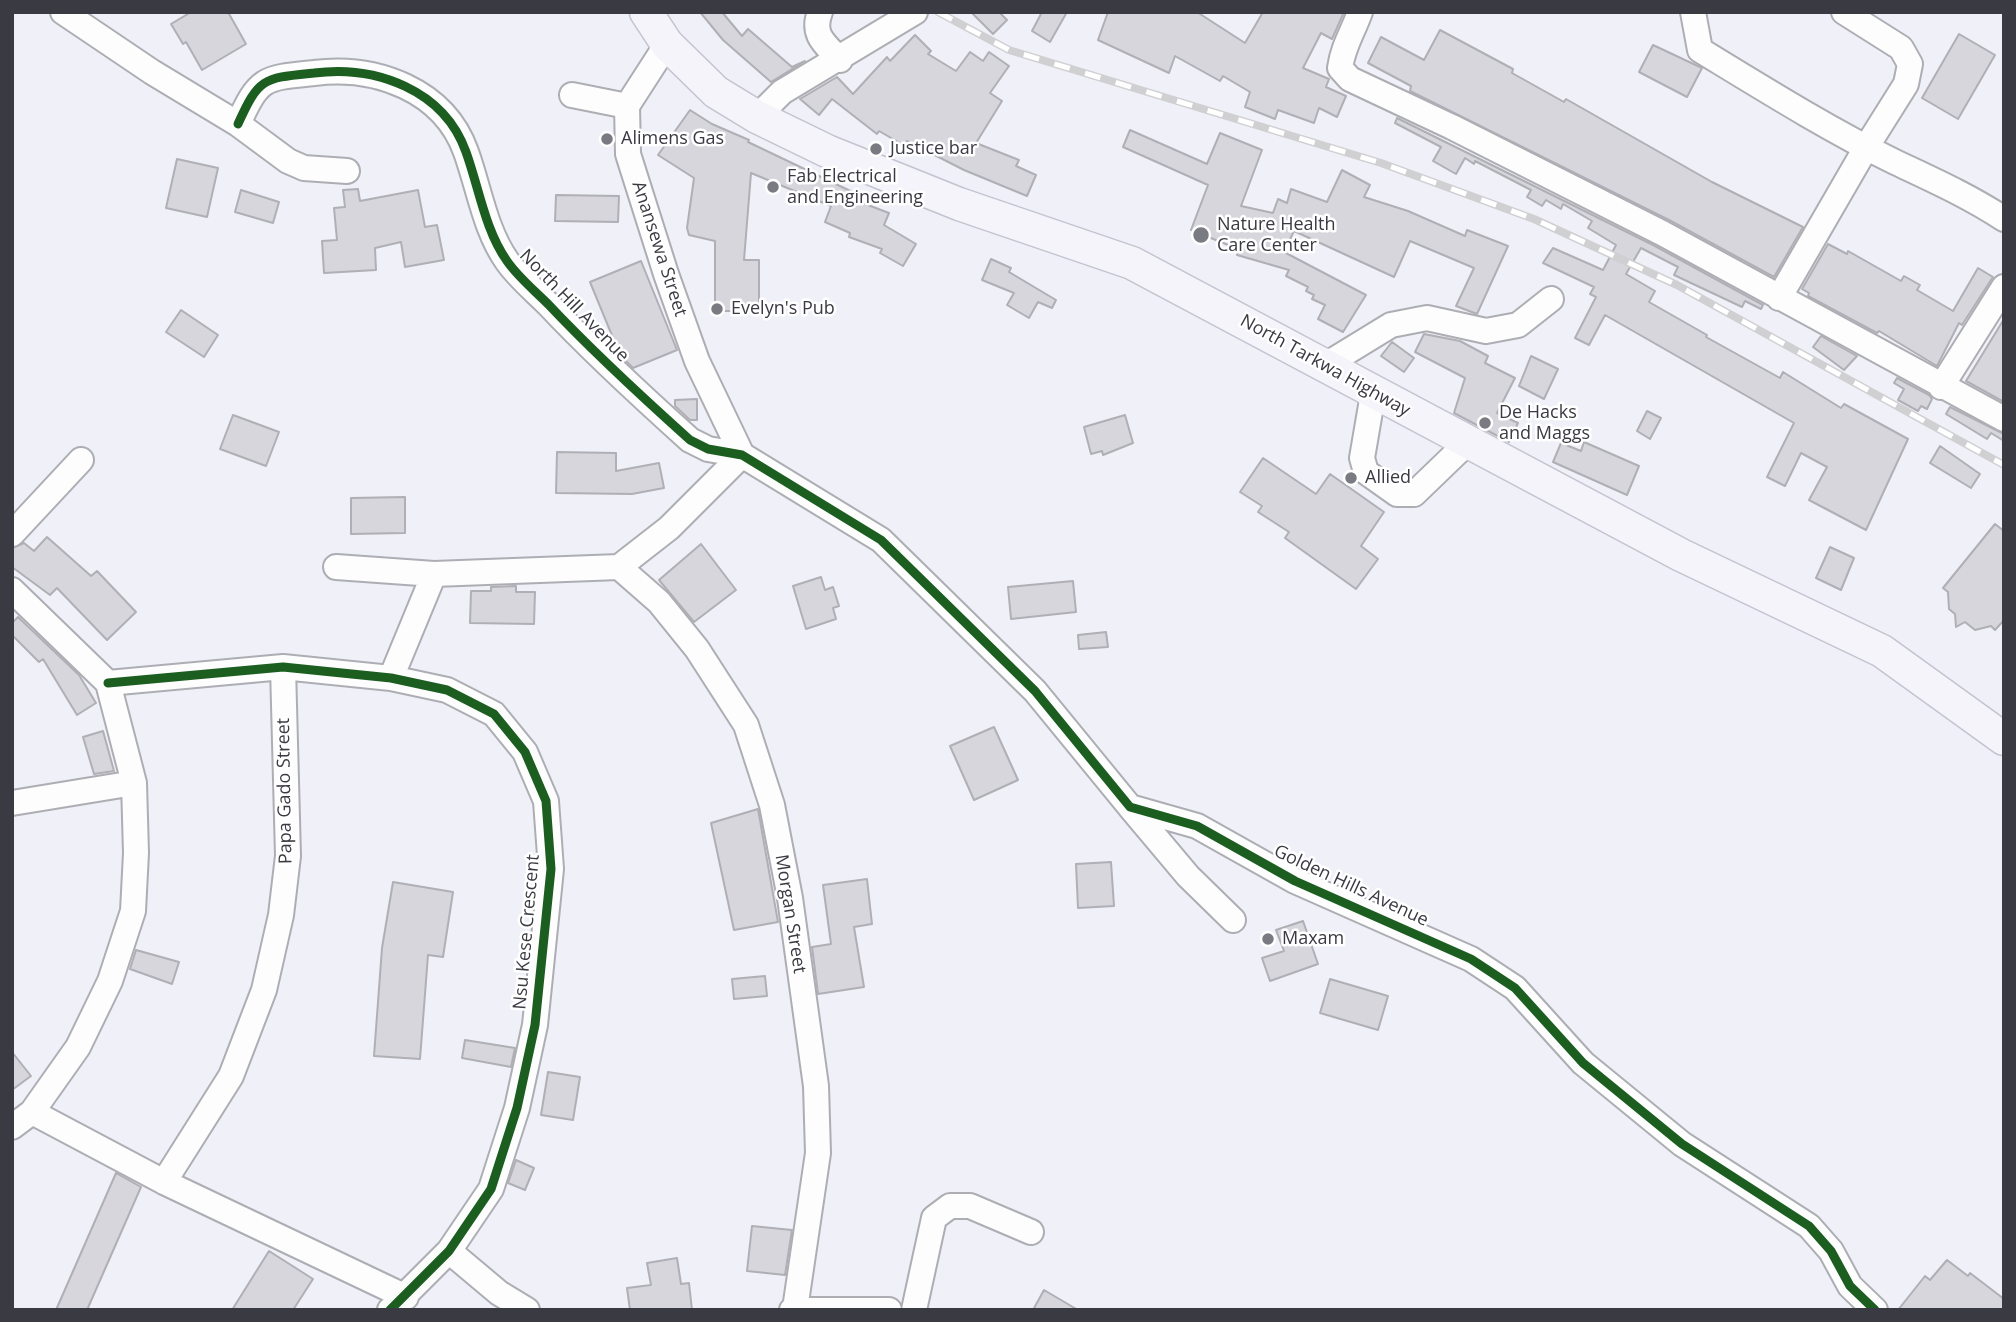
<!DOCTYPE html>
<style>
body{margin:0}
#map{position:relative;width:2016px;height:1322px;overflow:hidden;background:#f0f0f8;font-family:"Open Sans",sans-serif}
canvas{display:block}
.frame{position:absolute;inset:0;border:14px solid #3a3a42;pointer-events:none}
</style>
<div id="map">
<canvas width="2016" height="1322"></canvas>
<div class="frame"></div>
</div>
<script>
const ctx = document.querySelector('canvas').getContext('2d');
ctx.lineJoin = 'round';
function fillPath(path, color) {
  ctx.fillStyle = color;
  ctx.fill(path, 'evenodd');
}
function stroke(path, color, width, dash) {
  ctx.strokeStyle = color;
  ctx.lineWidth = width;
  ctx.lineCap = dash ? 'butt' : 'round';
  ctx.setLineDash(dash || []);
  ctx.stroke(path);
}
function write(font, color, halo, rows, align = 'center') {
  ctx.font = font + ' "Open Sans",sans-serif';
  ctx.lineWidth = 5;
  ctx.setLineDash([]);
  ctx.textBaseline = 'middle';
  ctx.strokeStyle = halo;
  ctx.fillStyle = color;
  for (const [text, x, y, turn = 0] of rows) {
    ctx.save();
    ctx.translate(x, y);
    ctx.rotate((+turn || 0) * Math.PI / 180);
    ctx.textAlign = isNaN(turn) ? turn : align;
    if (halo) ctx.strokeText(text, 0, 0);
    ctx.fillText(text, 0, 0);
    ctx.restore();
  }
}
const building = new Path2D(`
 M191 12H228L246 44 202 70 186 42 183 44 171 24Z
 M700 12H722L742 36 748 29 792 67 805 61 771 82 723 40Z
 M971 12H999L1007 20 993 34Z
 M1042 12H1067L1050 42 1032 31Z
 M1108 12H1197L1245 43 1263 12H1344L1332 39 1321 33 1303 68 1329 79 1326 87 1346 96 1337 117 1319 108 1314 123 1278 110 1275 119 1245 107 1250 92 1223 76 1220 81 1175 56 1169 73 1098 40Z
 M1440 30 1513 69 1512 73 1564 102 1566 99 1712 182 1803 227 1774 277 1669 220 1410 91 1411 86 1368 63 1381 37 1424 60Z
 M1959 34 1995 55 1958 119 1922 98Z
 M915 35 931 51 928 54 956 71 970 52 983 61 989 52 1009 66 990 93 1002 101 976 143 1019 160 1016 166 1036 175 1027 196 964 170 907 141 905 146 879 131 877 134 832 99 819 115 800 99 837 77 853 94 887 57 890 61Z
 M1653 45 1702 68 1687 97 1639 72Z
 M690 110 712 124 749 140 748 142 863 197 860 202 889 213 884 225 916 244 903 266 880 253 882 249 849 237 850 233 825 222 831 206 751 173 744 260H759V311H715V241L689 235 687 228 694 178 658 155Z
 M1397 118 1655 246 1763 305 1761 309 1745 301 1742 307 1674 275 1678 267 1641 248 1626 274 1655 291 1649 302 1707 335 1706 337 1780 378 1783 372 1841 408 1844 404 1908 439 1866 530 1809 500 1827 467 1801 453 1785 486 1767 477 1794 423 1605 315 1589 345 1575 338 1596 297 1590 294 1594 287 1543 263 1553 248 1603 270 1616 245 1588 228 1592 221 1563 204 1561 209 1546 200 1542 206 1527 197 1531 190 1475 161 1474 164 1465 158 1456 174 1433 161 1441 147 1395 123Z
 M1130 130 1207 164 1220 133 1262 150 1241 206 1273 213 1278 199 1287 203 1291 189 1327 202 1342 170 1370 185 1364 197 1408 211 1465 236 1467 230 1508 246 1477 314 1456 306 1474 268 1410 241 1394 277 1294 231 1284 252 1366 295 1343 332 1318 319 1325 305 1312 299 1314 295 1306 291 1308 287 1286 276 1289 270 1237 255 1238 249 1191 230 1208 185 1123 147Z
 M177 159 218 168 207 217 166 208Z
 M358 189 360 201 418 190 425 227 437 225 444 260 405 267 401 242 375 248 376 270 324 273 322 241 337 240 334 208 345 207 343 190Z
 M241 190 279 202 273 223 235 212Z
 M556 195 619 196 618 222 555 221Z
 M1828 244 1847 254 1848 251 1901 281 1904 276 1920 285 1917 290 1953 311 1978 268 1993 277 1962 325 1959 323 1937 366 1879 331 1877 333 1808 296 1809 293 1802 289Z
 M991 259 1011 268 1009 272 1056 300 1052 308 1038 302 1029 318 1007 305 1014 293 982 280Z
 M641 261 677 350 633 368 620 355 590 282Z
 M181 310 218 335 204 357 166 332Z
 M2004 319V402L1966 381Z
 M1424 334 1460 341 1488 356 1485 363 1515 378 1497 413 1518 423 1509 442 1454 413 1465 378 1415 352Z
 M1821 336 1857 356 1844 370 1813 347Z
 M1392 342 1414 358 1404 372 1381 356Z
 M1531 356 1558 369 1544 399 1519 386Z
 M1897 378 1929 395 1932 399 1927 409 1921 406 1918 411 1898 400 1904 389 1894 383Z
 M697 399V420H690L675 406V400Z
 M1950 407 2004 434V441L1991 433 1987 439 1946 414Z
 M1647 411 1661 418 1650 439 1637 431Z
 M233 415 279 432 266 466 220 449Z
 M1125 415 1133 443 1103 455 1102 451 1091 454 1084 427Z
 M1584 442 1639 466 1627 495 1553 462 1561 443 1581 451Z
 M1940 446 1980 474 1971 488 1930 463Z
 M557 452 616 453V471L659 463 664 488 632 494 556 493Z
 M1263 458 1316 494 1330 474 1384 512 1361 546 1378 559 1356 589 1285 538 1289 532 1258 512 1262 506 1240 492Z
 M405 497V533L351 534V498Z
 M1995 524 2004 531V620L1995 630 1991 626 1975 630 1965 622 1956 627 1955 614 1949 609 1948 592 1943 588Z
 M47 537 91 576 97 571 136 612 107 640 57 588 50 595 12 567V548L24 543 34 551Z
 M701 544 736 590 694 622 659 580Z
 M1830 547 1854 558 1841 590 1816 578Z
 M821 577 825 590 833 587 839 606 833 608 836 619 806 629 793 586Z
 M1073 581 1076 612 1011 619 1008 587Z
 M516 586V592H535L534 624 470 623 471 591H491V587Z
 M18 617 79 675 96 703 77 715 43 659 39 662 12 635V623Z
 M1106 632 1108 647 1079 649 1078 635Z
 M994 727 1018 780 974 800 950 746Z
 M103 731 114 771 94 774 83 737Z
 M758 809 778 922 734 930 711 823Z
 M1111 862 1114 906 1078 908 1076 864Z
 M867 879 872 924 854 927 864 987 818 994 812 947 831 944 823 885Z
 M393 882 453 892 443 957 428 955 420 1059 374 1056 382 948Z
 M1303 921 1318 964 1270 981 1262 958 1284 951 1276 930Z
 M136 950 179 962 172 984 130 969Z
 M765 976 767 996 734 999 732 979Z
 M1330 979 1388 996 1378 1030 1320 1013Z
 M465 1040 515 1048 511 1067 462 1058Z
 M12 1052 31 1076 12 1090Z
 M548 1072 580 1077 573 1120 541 1115Z
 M516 1160 534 1168 525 1190 508 1183Z
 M116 1173 141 1187 87 1310H56Z
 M752 1226 792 1230 785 1275 747 1271Z
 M269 1251 313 1279 293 1310H232Z
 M677 1258 681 1284 689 1283 692 1310H630L627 1288 651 1285 647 1263Z
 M1947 1260 1968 1276 1970 1273 2004 1299V1310H1898L1925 1276 1930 1280Z
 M1044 1290 1078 1310H1033Z`);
const minor = new Path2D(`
 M63 12 152 72 238 124 288 161 304 168 347 171
 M820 12C811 35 825 44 840 60
 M1360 12C1353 32 1343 46 1340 68L1350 79 1452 127 1662 233 2004 419
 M1693 12 1700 50C1764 89 1828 129 1895 162 1933 180 1969 196 2004 219
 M667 44 627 106 628 154 666 274 697 361 742 455
 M572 95 627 106
 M757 117 782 92 915 12
 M238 124C259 77 264 78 314 73 376 65 444 90 466 152 479 188 485 230 507 261 518 277 534 290 548 304 593 352 641 396 690 440L708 449 742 455 881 540 1035 691 1130 807 1197 826 1295 881 1471 959 1515 988 1583 1063 1682 1144 1809 1226 1831 1251 1850 1286 1875 1310
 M1779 298 1867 146 1906 84 1910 64 1901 48 1844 12
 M1324 366 1391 325 1427 318 1486 331 1518 325 1551 299
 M1941 387 2004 287
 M1373 394 1362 458 1366 472 1397 494H1414L1468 442
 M12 534 81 460
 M336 567 434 574
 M619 567 659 602 697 649 746 725 772 805 790 898 816 1086 818 1153 795 1309
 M12 590 108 683
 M391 678 434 574 619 567 669 528 742 455
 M108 683 283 667 391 678 447 690 494 714 525 752 546 801 551 869 535 1025 517 1108 491 1189 449 1251 390 1310
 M12 803 134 783
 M1130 807 1188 876 1233 920
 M32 1112 164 1182 406 1297
 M12 1127 32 1112 78 1047 110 981 133 911 136 853 134 783 108 683
 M164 1182 231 1076 264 990 281 915 288 856 283 667
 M449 1251 499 1293 527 1310
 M792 1310H889
 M914 1310 934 1218 950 1206H970L1031 1232`);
const major = new Path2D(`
 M646 12 667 44 716 92 757 117 827 151 959 204 1132 263 1681 555 1882 651 2004 739`);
const rail = new Path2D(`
 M938 12 1009 50 1381 163 1534 219 1677 285 2004 465`);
const cycleway = new Path2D(`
 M238 124C259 77 264 78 314 73 376 65 444 90 466 152 479 188 485 230 507 261 518 277 534 290 548 304 593 352 641 396 690 440L708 449 742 455 881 540 1035 691 1130 807 1197 826 1295 881 1471 959 1515 988 1583 1063 1682 1144 1809 1226 1831 1251 1850 1286 1875 1310
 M108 683 283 667 391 678 447 690 494 714 525 752 546 801 551 869 535 1025 517 1108 491 1189 449 1251 390 1310`);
const markers = [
 [607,139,7,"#7a7a82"],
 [876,149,7,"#7a7a82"],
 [773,187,7,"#7a7a82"],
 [1201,235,9,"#7a7a82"],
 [717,309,7,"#7a7a82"],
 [1485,423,7,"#7a7a82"],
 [1351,478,7,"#7a7a82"],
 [1268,939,7,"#7a7a82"]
];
const poiNames = [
 ["Alimens Gas",621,139],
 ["Justice bar",890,149],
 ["Fab Electrical",787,177],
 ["and Engineering",787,198],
 ["Nature Health",1217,225],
 ["Care Center",1217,246],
 ["Evelyn's Pub",731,309],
 ["De Hacks",1499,413],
 ["and Maggs",1499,434],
 ["Allied",1365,478],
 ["Maxam",1282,939]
];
const streetNames = [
 ["Anansewa Street",659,249,72],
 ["North Hill Avenue",574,306,46],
 ["North Tarkwa Highway",1325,366,29],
 ["Papa Gado Street",285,791,-91],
 ["Golden Hills Avenue",1351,886,25],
 ["Morgan Street",790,914,81],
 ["Nsu Kese Crescent",527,932,-85]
];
fillPath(building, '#d6d6dc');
stroke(building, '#afafb5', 2);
stroke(minor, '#adadb4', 28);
stroke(major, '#c4c3d0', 35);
stroke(minor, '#fdfdfe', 24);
stroke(major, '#f4f4fa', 32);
stroke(rail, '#d0d0d3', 8);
stroke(rail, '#fff', 5, [16]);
stroke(cycleway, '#1b5e20', 9);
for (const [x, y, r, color] of markers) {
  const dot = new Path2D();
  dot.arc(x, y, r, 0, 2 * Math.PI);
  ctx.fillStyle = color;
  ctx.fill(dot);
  stroke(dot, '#fff', 2.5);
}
write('18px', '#3a3a42', '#fff', poiNames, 'left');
write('18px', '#3a3a42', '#fff', streetNames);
</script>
